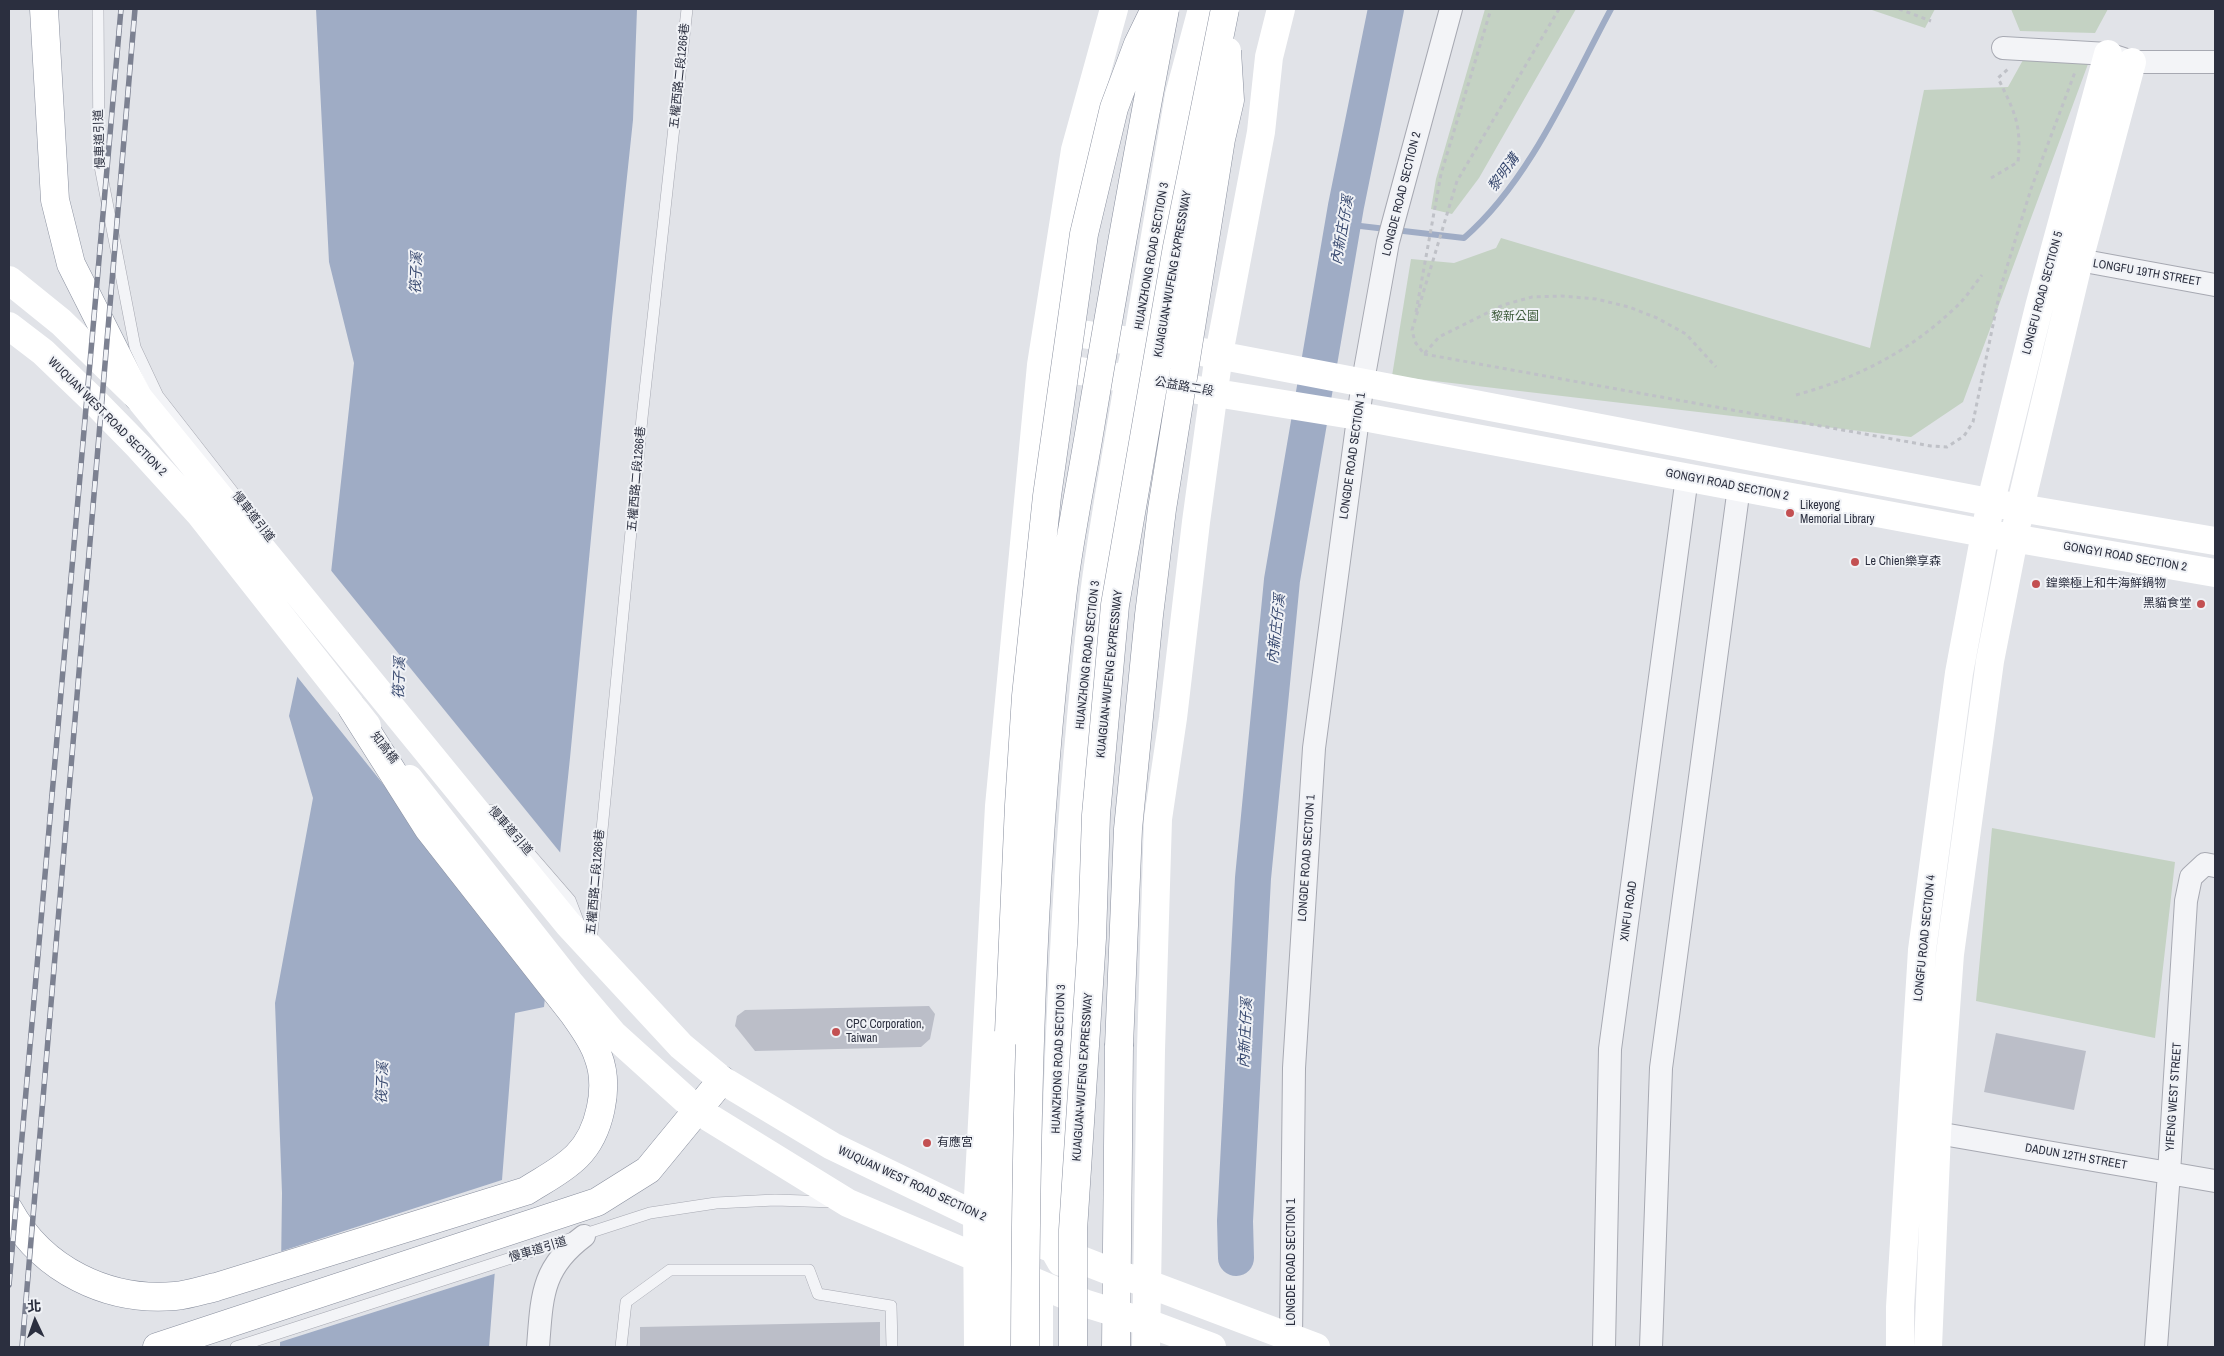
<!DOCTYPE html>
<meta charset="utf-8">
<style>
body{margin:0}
#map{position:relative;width:2224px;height:1356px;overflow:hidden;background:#e1e3e8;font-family:"Archivo Narrow","Noto Sans TC",sans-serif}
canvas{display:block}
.frame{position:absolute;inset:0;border:10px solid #2b2f3f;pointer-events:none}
.north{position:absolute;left:10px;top:1296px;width:50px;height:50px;-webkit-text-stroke:4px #f0f2f6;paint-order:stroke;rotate:357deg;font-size:14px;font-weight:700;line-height:20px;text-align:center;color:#2b2f3f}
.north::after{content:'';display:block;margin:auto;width:18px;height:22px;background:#2b2f3f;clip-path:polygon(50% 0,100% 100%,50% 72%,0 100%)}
</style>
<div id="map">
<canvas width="2224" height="1356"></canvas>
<div class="frame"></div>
<div class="north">北</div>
</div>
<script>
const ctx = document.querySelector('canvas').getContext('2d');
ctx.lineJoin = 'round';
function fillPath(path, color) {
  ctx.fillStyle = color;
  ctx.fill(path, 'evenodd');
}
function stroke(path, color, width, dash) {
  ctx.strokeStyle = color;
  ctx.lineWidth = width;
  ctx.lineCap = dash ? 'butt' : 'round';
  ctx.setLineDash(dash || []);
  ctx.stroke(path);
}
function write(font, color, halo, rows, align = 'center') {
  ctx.font = font + ' "Archivo Narrow","Noto Sans TC",sans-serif';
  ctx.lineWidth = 4;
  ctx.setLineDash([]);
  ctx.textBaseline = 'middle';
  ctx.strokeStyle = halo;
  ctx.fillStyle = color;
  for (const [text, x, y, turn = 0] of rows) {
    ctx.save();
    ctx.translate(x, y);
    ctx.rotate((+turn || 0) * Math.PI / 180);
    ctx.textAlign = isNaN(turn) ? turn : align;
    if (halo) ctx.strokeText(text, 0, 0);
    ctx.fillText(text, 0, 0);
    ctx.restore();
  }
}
const green = new Path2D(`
 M1485 9H1576L1479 178 1452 214 1431 209 1436 179Z
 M1869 9H1935L1925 28Z
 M2011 9H2108L2095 33 2020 31Z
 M2023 60 2088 64 1963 402 1911 437 1392 376 1411 259 1454 263 1496 248 1501 238 1870 348 1924 90 2008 87Z
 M1992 828 2175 862 2155 1038 1976 1001Z`);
const water = new Path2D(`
 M316 9H637L633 120 612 318 570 758 544 1007 515 1013 489 1347H280L282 1193 275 1003 313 798 289 716 307 631 329 591 354 363 329 262Z`);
const pier = new Path2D(`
 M329 568 563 856 548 990 295 674 304 630 327 590Z
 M505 1179 497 1273 277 1343 279 1252Z`);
const stream = new Path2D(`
 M1343 224 1464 238C1530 181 1570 85 1611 9`);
const river = new Path2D(`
 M1236 1258 1235 1221 1253 878 1282 580 1346 206 1386 9`);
const building = new Path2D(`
 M929 1006 935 1014 930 1039 921 1047 755 1051 735 1026 737 1016 745 1010Z
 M1996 1033 2086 1051 2074 1110 1984 1092Z
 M880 1322V1347H640V1327Z`);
const path = new Path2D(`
 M1559 9 1457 181 1412 330 1415 342 1424 354 1439 337 1503 305 1532 297 1562 296 1596 299 1629 307 1657 318 1686 334 1716 367
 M1899 9 1931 21
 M1991 178 2018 162C2022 124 2014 111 1998 78L2008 69
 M1416 312 1441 174 1491 9
 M1424 354 1931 446 1947 447 1964 436 1973 422 2001 286 2031 189 2075 72
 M1796 395C1857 378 1909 352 1956 307 1966 298 1974 285 1982 275`);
const lane = new Path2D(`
 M98 9 99 161 135 347 158 396 243 505
 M492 810 570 900 578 921
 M591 943 642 418 687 9
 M236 1347 650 1213 716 1203 775 1200 834 1202
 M621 1347 626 1302 670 1270H809L818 1294 891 1306 892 1347`);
const street = new Path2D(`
 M2003 48 2108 54 2132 62H2215
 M2079 260 2215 285
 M1937 1133 2215 1181
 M1291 1338 1294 1068 1314 748 1363 381 1388 242 1451 9
 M538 1347C542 1297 541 1268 584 1236
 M1604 1347 1610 1049 1687 477
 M1651 1347 1661 1068 1739 487
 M2156 1347 2169 1173 2186 901 2191 877 2205 864 2215 866`);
const secondary = new Path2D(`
 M9 280 61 322 138 397 568 924 681 1046 722 1080 832 1146 977 1216 1038 1243 1117 1274 1146 1283 1316 1347
 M9 326 43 352 92 399 139 447 200 514 367 726
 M1047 329 1130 341
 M1202 352 2020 508 2215 541
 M1043 365 1358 416 1984 533 2215 573
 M409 779 569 982 614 1035 697 1110 848 1203 1084 1303 1145 1322 1212 1347
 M1061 1262 1053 1248C1058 1032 1068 817 1093 603 1102 528 1117 453 1129 378L1137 342 1179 95 1202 9
 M1039 1301V1347
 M978 1347 977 1216 999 806 1041 365 1075 150 1114 9
 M1146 1347 1151 1050 1158 819 1173 718 1196 522 1219 354 1261 132 1269 57 1281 9
 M1900 1347V1307L1922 950 1959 673 1991 501 2039 307 2108 54
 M1928 1347 1937 1133 1950 954 1990 661 2020 508 2079 260 2132 62`);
const highway = new Path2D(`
 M44 9 55 200 71 264 138 397
 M9 1210C42 1270 108 1302 175 1296 189 1295 203 1290 216 1287L526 1191C543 1180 562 1171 577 1156 600 1133 610 1087 598 1056 593 1040 582 1026 573 1013L428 828 352 708
 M157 1347 597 1202 648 1170 722 1080
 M1001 1347V1226L1009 1032
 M1116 1347 1119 1046`);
const rail = new Path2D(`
 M9 1285 121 9
 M22 1347 135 9`);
const highwayBridge = new Path2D(`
 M1009 1032 1019 805 1026 696 1047 496 1084 234 1114 108 1138 44 1155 9
 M1119 1046 1128 829 1149 615 1162 509 1221 139 1230 100 1227 51
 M1025 1347C1026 1095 1032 840 1063 590 1070 534 1082 478 1091 422 1114 284 1139 146 1165 9
 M1073 1347V1230L1092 938 1096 815 1115 605 1177 247 1225 9`);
const markers = [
 [1790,513,5,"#c35052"],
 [1855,562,5,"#c35052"],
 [2036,584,5,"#c35052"],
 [2201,604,5,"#c35052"],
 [836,1032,5,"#c35052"],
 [927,1143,5,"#c35052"]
];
const streetNames = [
 ["五權西路二段1266巷",680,76,-84],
 ["慢車道引道",100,139,-92],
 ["LONGDE ROAD SECTION 2",1402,194,-76],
 ["HUANZHONG ROAD SECTION 3",1152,256,-80],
 ["LONGFU 19TH STREET",2147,273,10],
 ["KUAIGUAN-WUFENG EXPRESSWAY",1173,274,-80],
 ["LONGFU ROAD SECTION 5",2043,293,-75],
 ["公益路二段",1184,387,10],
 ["WUQUAN WEST ROAD SECTION 2",107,417,45],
 ["LONGDE ROAD SECTION 1",1353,456,-82],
 ["五權西路二段1266巷",637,479,-85],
 ["GONGYI ROAD SECTION 2",1727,485,11],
 ["慢車道引道",253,517,52],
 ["GONGYI ROAD SECTION 2",2125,557,10],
 ["HUANZHONG ROAD SECTION 3",1088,655,-84],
 ["KUAIGUAN-WUFENG EXPRESSWAY",1110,674,-84],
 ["知高橋",384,748,52],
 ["慢車道引道",510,831,49],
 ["LONGDE ROAD SECTION 1",1307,858,-86],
 ["五權西路二段1266巷",596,882,-85],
 ["XINFU ROAD",1629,911,-82],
 ["LONGFU ROAD SECTION 4",1925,938,-84],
 ["HUANZHONG ROAD SECTION 3",1059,1059,-88],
 ["KUAIGUAN-WUFENG EXPRESSWAY",1083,1077,-86],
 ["YIFENG WEST STREET",2174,1097,-86],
 ["DADUN 12TH STREET",2076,1157,10],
 ["WUQUAN WEST ROAD SECTION 2",912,1184,25],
 ["慢車道引道",538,1250,-17],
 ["LONGDE ROAD SECTION 1",1292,1262,-90]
];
const parkNames = [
 ["黎新公園",1515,317]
];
const poiNames = [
 ["Likeyong",1800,506],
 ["Memorial Library",1800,520],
 ["Le Chien樂享森",1865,562],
 ["鍠樂極上和牛海鮮鍋物",2046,584],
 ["黑貓食堂",2191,604,"right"],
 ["CPC Corporation,",846,1025],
 ["Taiwan",846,1039],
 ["有應宮",937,1143]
];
const waterNames = [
 ["黎明溝",1504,173,-54],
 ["內新庄仔溪",1343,230,-80],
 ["筏子溪",417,273,-88],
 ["內新庄仔溪",1277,629,-84],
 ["筏子溪",400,678,-88],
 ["內新庄仔溪",1246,1033,-87],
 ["筏子溪",383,1083,-88]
];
fillPath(green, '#c4d2c3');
fillPath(water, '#9facc5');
fillPath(pier, '#e1e3e8');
stroke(stream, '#9facc5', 6);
stroke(river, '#9facc5', 36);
fillPath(building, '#bbbec8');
stroke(lane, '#a7a9b2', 12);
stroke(street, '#a7a9b2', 24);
stroke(highway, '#898f9e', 29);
stroke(path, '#bfc1c7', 3, [4, 4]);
stroke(lane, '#f3f4f7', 11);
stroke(street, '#f3f4f7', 22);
stroke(secondary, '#fff', 28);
stroke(highway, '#fff', 28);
stroke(rail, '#7c8191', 5.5);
stroke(rail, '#f0f2f6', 4, [11]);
stroke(highwayBridge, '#898f9e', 29, []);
stroke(highwayBridge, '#fff', 28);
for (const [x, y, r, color] of markers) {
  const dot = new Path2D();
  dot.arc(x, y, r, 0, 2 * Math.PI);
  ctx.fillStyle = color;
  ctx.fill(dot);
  stroke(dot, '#f0f2f6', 2);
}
write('12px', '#2b2f3f', '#f0f2f6', streetNames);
write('12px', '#3b5939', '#f0f2f6', parkNames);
write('12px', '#2b2f3f', '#f0f2f6', poiNames, 'left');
write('italic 14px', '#38496f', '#f0f2f6', waterNames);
</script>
